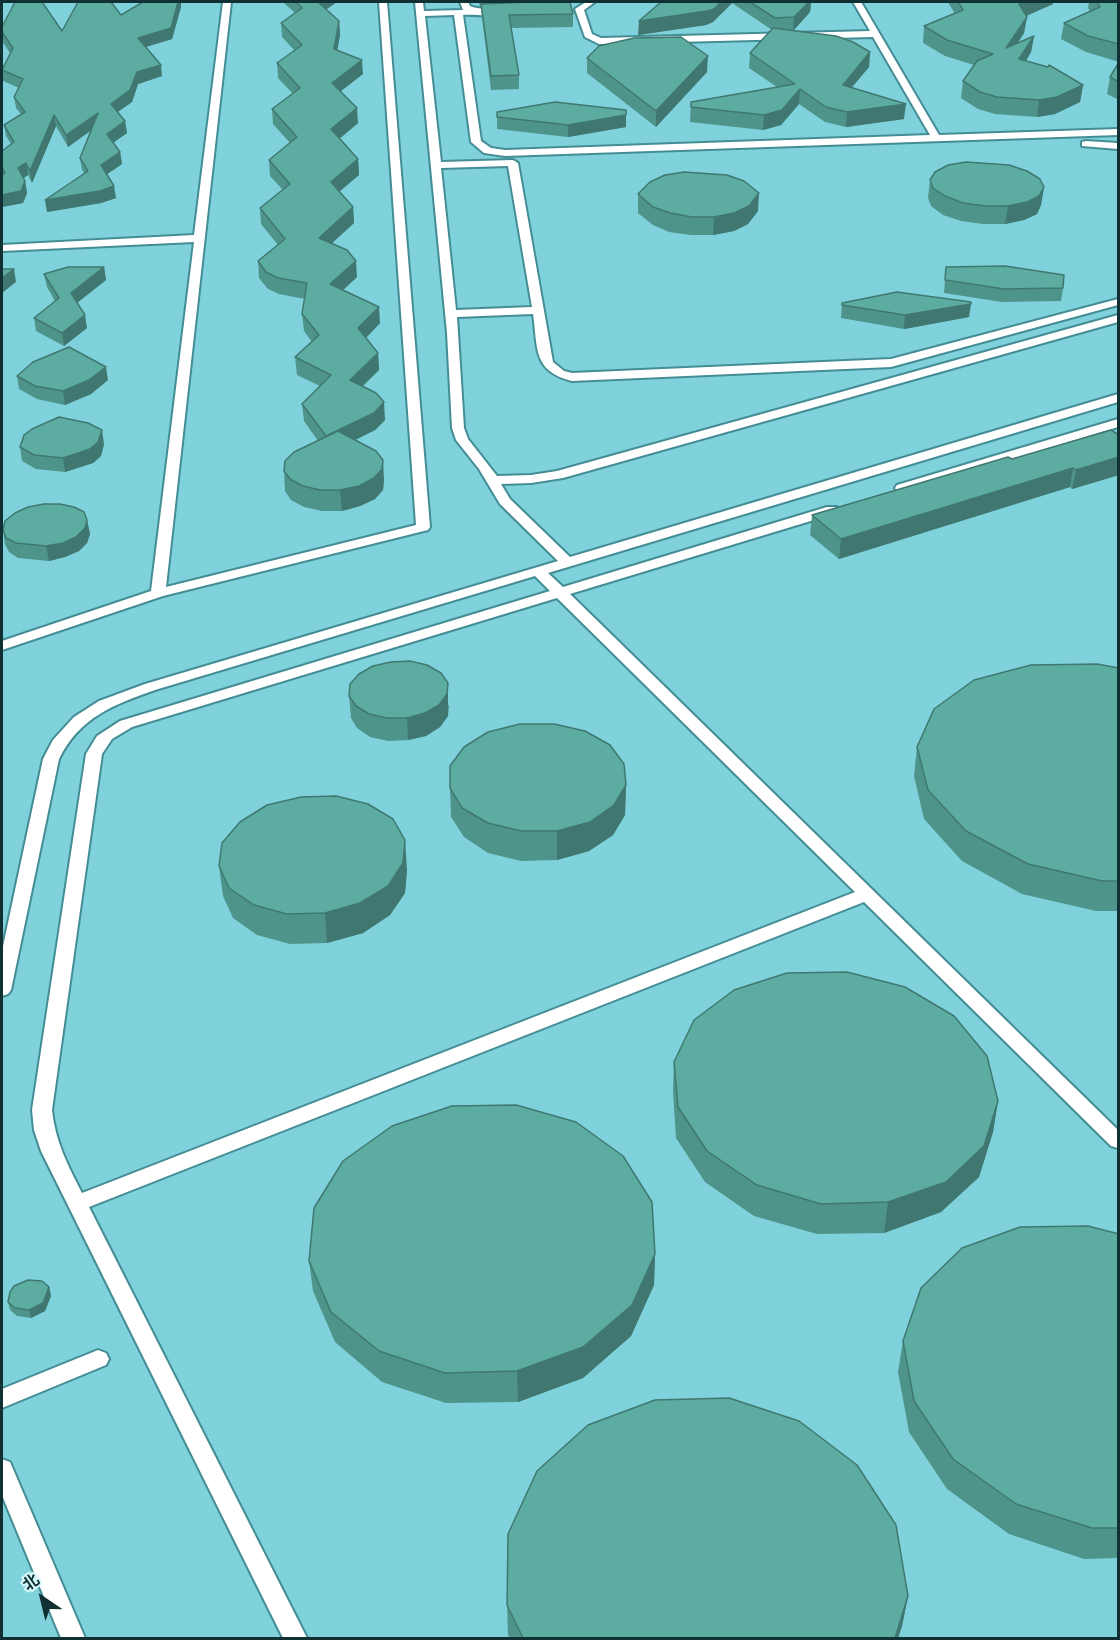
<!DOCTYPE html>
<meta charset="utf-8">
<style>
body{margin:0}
#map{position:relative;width:1120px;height:1640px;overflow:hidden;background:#95dee6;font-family:"Sofia Sans Condensed","Noto Sans SC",sans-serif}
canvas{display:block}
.frame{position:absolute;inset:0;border:3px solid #113033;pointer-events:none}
.north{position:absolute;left:12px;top:1568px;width:60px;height:60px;-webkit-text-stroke:4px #d5f8fc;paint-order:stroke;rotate:325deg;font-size:16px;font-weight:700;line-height:24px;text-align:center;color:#113033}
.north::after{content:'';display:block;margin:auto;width:21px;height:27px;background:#113033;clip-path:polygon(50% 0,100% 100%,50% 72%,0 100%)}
</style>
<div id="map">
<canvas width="1120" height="1640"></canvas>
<div class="frame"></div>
<div class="north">北</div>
</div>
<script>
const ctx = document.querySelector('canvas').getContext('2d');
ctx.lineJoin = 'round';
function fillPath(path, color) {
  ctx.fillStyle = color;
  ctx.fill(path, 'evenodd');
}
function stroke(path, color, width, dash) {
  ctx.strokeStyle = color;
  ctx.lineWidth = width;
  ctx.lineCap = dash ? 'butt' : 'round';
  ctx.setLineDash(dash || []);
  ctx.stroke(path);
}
const built = new Path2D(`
 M2 2H1118V1638H2Z`);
const service = new Path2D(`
 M223 2H231L166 587 416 525 379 2H387L430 527 428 530 163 596 2 650V641L151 591 194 242 2 251V245L194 235Z
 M415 2H423L424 11 463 10 460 2H468L470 6C481 11 497 7 506 13 499 18 473 14 463 15L481 141 491 148 505 150 930 135 873 37 599 44 585 37 575 9 586 2H595L584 10 592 34 601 38 870 31 853 2H861L939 135 1118 129V135L505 156 484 153 471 142 454 15 425 16 441 162 513 160 518 163 553 362 564 371 572 373 891 359 1118 299V305L891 367 572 381C532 371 538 348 533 314L457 317 464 428 468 439 497 476 531 475 557 471 1118 315V322L563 478 531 483 501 484 510 499 570 557 1118 394V402L548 573 563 587 827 507H837L839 510 837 513 570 594 1118 1130V1148L1111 1146 864 902 89 1207 307 1638H283L41 1151 34 1130 32 1110 86 754 97 736 120 721 550 591 535 576 155 690C113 705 80 717 59 759L11 990 8 994 2 996V951L43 759 53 740 74 717 99 701 145 684 558 561 500 504 479 469 456 440 452 428 447 333ZM508 166 532 307 456 310 441 168ZM557 598 855 892 82 1193C68 1166 55 1141 52 1110L102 754 112 739 132 727Z
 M1086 141 1118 143V149L1082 146V142Z
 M1118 419V427L907 491H897L895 488 897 485Z
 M98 1350 106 1353 109 1359 106 1365 2 1408V1389Z
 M2 1459 10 1462 13 1469 85 1638H61L2 1495Z`);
const wall = new Path2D(`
 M283 2H337L326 9 339 21 340 35 337 50 363 74 341 91 358 123 339 139 358 159 359 175 339 191 353 207 354 223 332 243 357 277 343 290 380 323 366 338 378 353 379 370 363 386 385 420 375 430 355 440 384 480 383 490 375 499 360 506 342 511H322L304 507 291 500 285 491 284 471 318 441 304 421 302 404 320 386 297 375 295 357 312 342 304 331 302 314 305 299 279 294 268 289 259 278 258 261 278 245 261 224 260 208 283 190 270 176 269 160 290 143 273 124 272 109 293 94 278 78 277 63 295 51 282 37 281 23 295 13Z
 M479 2H570L573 14V27L511 28 519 75V89L491 90 482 17 481 7H480Z
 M661 2H811L810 12 793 31 870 52 869 67 852 87 904 119 846 127 825 122 799 104 781 125 763 130 690 122 691 102 777 87 749 68 750 53 772 30 732 3 713 22 706 25 638 35Z
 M948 2H1053V4L1026 16 1027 17 1024 33 1018 43 1034 36 1031 52 1026 61 1083 85 1080 102 1055 114 1037 117 995 114 978 109 961 98 963 81 974 65 945 56 923 43 924 26 955 14Z
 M1089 2H1119V62L1086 52 1061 39 1064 23 1090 11 1088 8Z
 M181 7 172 39 146 47 162 76 138 84 132 102 118 112 125 121 127 133 113 143 120 152 122 164 107 174 116 198 101 203 47 212 84 173 82 170 80 158 91 130 68 147 56 126 32 183 28 175 24 178 25 181 27 193 23 203 2 207V151L11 144 6 136 4 125 21 114 16 108 14 97 19 88 3 81 2 70 10 53 2 41V27L62 31 121 15Z
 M587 58 707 72 656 127 587 73Z
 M1119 62V100L1107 94 1110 77Z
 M497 112 626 127 568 137 497 129Z
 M930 180 1044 187 1041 205 1037 214 1024 220 1005 224H983L961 221 943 215 931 206 928 198Z
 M638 194 758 211 748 224 734 231 713 235H691L669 232 653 225 638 213Z
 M104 267 106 280 77 303 87 328 64 346 36 331 34 318 55 301 47 287 44 274Z
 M946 267 1063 288 1061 301 1002 302 944 293Z
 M842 303 969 317 904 329 841 318Z
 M17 376 108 380 91 394 65 405 37 399 19 389Z
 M1119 435V475L1072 489 1070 487 839 559 810 535 812 515 1012 459Z
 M104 444 101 456 93 463 65 472 36 469 22 461 20 447Z
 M87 520 90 534 87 543 79 551 65 557 49 561 18 558 9 552 5 544 3 530Z
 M1119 668V911H1096L1022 894 962 861 924 819 914 776 917 747Z
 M349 696 449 705 448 716 440 727 426 736 408 740 388 741 370 737 357 728 351 718Z
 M626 785 625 815 613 835 589 851 557 860 521 861 488 853 464 837 451 817 450 788Z
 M219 866 407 870 405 893 390 915 363 933 327 943 290 944 257 935 233 918 223 896Z
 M674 1062 998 1101 993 1132 979 1177 941 1212 884 1233 817 1234 754 1216 705 1182 676 1138 673 1092Z
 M1119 1234V1558L1084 1559 1009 1534 947 1489 909 1432 898 1372 903 1341Z
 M655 1254 654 1285 631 1336 583 1378 518 1402 446 1403 382 1382 335 1342 313 1291 309 1261Z
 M49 1287 51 1296 45 1311 31 1318 17 1316 10 1310 8 1302Z
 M908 1596 902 1626 898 1638H510L508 1635 507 1605Z`);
const shadedWall = new Path2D(`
 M178 2H181V7L172 39 139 49 138 38Z
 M318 2H337L318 15Z
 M721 2H732V3L713 22 706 25 638 35 639 21Z
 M809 2H811L810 12 793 31 794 17Z
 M1024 2H1053V4L1017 20 1019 4Z
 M1027 17 1024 33 1004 64 1006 48Z
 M339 21 340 35 335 63 334 49Z
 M1034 36 1031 52 1017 75 1019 59Z
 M870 52 869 67 842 99 843 85Z
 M708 56 707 72 656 127V111Z
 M362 60 363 74 333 97 332 83Z
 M161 65 162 76 138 84 132 102 113 115 111 104 137 72Z
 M1083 85 1080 102 1055 114 1037 117 1039 100Z
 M800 89 799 104 781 125 763 130 764 115Z
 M906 104 904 119 846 127 847 112Z
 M357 108 358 123 332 145 331 129Z
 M98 113 100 124 68 147 66 135Z
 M54 115 56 126 32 183 30 171Z
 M626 115V127L568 137V125Z
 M125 121 127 133 108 146 107 134Z
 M120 152 122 164 103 177 101 165Z
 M358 159 359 175 332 198 331 182Z
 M26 163 28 175 20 180 18 168Z
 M25 181 27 193 23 203 2 207V195Z
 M114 186 116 198 101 203 47 212 45 200Z
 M1044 187 1041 205 1037 214 1024 220 1005 224 1008 206Z
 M759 193 758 211 748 224 734 231 713 235 714 217Z
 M353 207 354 223 320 254 319 238Z
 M356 261 357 277 331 301 330 284Z
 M104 267 106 280 73 306 71 293Z
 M14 269 16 282 2 293V278Z
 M971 304 969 317 904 329 905 315Z
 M379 307 380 323 359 345 358 328Z
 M85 315 87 328 64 346 62 333Z
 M378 353 379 370 351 397 350 380Z
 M106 367 108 380 91 394 65 405 63 391Z
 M384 402 385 420 375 430 327 454 326 436Z
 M102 430 104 444 101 456 93 463 65 472 63 458Z
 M1119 457V475L1072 489 1076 470Z
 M383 460 384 480 383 490 375 499 360 506 342 511 340 490Z
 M1073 468 1070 487 839 559 841 539Z
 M87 520 90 534 87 543 79 551 65 557 49 561 46 546Z
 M448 683V716L440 727 426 736 408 740 407 718Z
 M626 785 625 815 613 835 589 851 557 860V831Z
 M405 840 407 870 405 893 390 915 363 933 327 943 325 913Z
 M998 1101 993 1132 979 1177 941 1212 884 1233 888 1202Z
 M655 1254 654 1285 631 1336 583 1378 518 1402 517 1371Z
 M49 1287 51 1296 45 1311 31 1318 29 1310Z
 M908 1596 902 1626 898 1638H895Z`);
const building = new Path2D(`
 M15 2H42L62 31 78 2H111L121 15 143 2H178L171 28 138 38 161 65 137 72 130 90 111 104 125 121 107 134 120 152 101 165 114 186 100 191 45 200 88 171 80 158 98 113 66 135 54 115 30 171 26 163 18 168 25 181 21 191 2 195V175L5 173 2 167V151L14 142 4 125 25 112 14 97 23 79 2 70 13 48 2 32V27Z
 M296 2H318L339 21 334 49 362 60 332 83 357 108 331 129 358 159 331 182 353 207 319 238 347 250 356 261 330 284 379 307 358 328 378 353 350 380 376 393 384 402 374 413 326 436 302 404 331 375 295 357 319 335 302 314 307 283 278 278 266 272 258 261 285 239 260 208 290 184 269 160 297 137 272 109 300 88 277 63 302 45 281 23 302 8Z
 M531 2H570L573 14 509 15 519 75 491 76 481 4Z
 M661 2H721L714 9 707 11 639 21Z
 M750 2H809L794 17 775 18Z
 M958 2H1024L1019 4 1027 17 1006 48 1034 36 1019 59 1048 67 1049 65 1083 85 1057 97 1039 100 997 97 980 92 963 81 977 61 993 54 947 40 924 26 963 10Z
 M1097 2H1119V44L1088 36 1064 23 1100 7Z
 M773 28 836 36 853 42 870 52 843 85 906 104 847 112 826 107 800 89 782 110 764 115 691 107V102L795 84 750 53Z
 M681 37 708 56 656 111 587 58 599 46 634 38Z
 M1119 62V82L1110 77Z
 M555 102 626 110V115L568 125 497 117V112Z
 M966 162 1009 165 1027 171 1040 179 1044 187 1039 196 1027 202 1008 206H985L963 203 945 196 933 188 930 180 935 172 948 165Z
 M684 172 727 175 744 181 759 193 749 206 734 213 714 217H692L670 213 653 207 638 194 650 182 665 175Z
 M1005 266 1064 275 1063 288 1004 289 945 280 946 267Z
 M68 267H104L71 293 85 315 62 333 34 318 59 298 44 274Z
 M2 269H14L2 278Z
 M897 292 971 302V304L905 315 842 305V303Z
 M69 347 106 367 89 380 63 391 35 386 17 376 33 362Z
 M59 417 88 423 102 430 98 442 90 449 63 458 34 455 20 447 24 435 32 429Z
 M1111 430 1119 435V457L1076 470 1073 468 841 539 812 515 1008 457 1012 459Z
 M338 431 376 451 383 460 382 469 374 478 359 486 340 490H320L303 486 290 479 284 471 285 461 294 452Z
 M44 504H60L74 507 84 512 87 520 85 528 76 537 63 543 46 546 16 543 6 538 3 530 5 521 15 513 28 507Z
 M410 661 427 665 441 673 448 683 447 694 439 705 425 713 407 718H387L369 714 356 706 349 696 350 684 359 674 373 666 391 662Z
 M1097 664 1119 668V881H1102L1028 864 966 831 928 790 917 747 934 709 974 680 1031 665Z
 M520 724H554L585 731 610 745 624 764 626 785 614 805 590 822 557 831H521L488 823 462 808 450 788V766L464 747 488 732Z
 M336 796 368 804 393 819 405 840 403 863 388 886 360 903 325 913 287 914 254 905 229 888 219 866 222 843 240 822 267 805 301 797Z
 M847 972 905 987 954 1016 987 1056 998 1101 984 1146 946 1182 888 1202 821 1204 757 1185 707 1151 678 1107 674 1062 694 1020 734 990 787 973Z
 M516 1105 576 1122 623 1156 652 1202 655 1254 632 1305 583 1347 517 1371 445 1373 379 1351 331 1312 309 1261 314 1208 343 1161 392 1126 452 1106Z
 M1088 1226 1119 1234V1528H1092L1016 1504 953 1459 914 1401 903 1341 921 1288 962 1248 1020 1227Z
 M28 1280 42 1281 49 1287 43 1303 29 1310 15 1308 8 1302 10 1292 14 1286Z
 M729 1398 799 1421 857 1465 896 1525 908 1596 895 1638H523L507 1605 508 1534 537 1471 588 1425 655 1400Z`);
fillPath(built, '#7fd2db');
stroke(service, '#448d94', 4);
fillPath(service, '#fff');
fillPath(wall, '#4f948a');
fillPath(shadedWall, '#407871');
fillPath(building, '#5caca1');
stroke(building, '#407871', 1.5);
</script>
